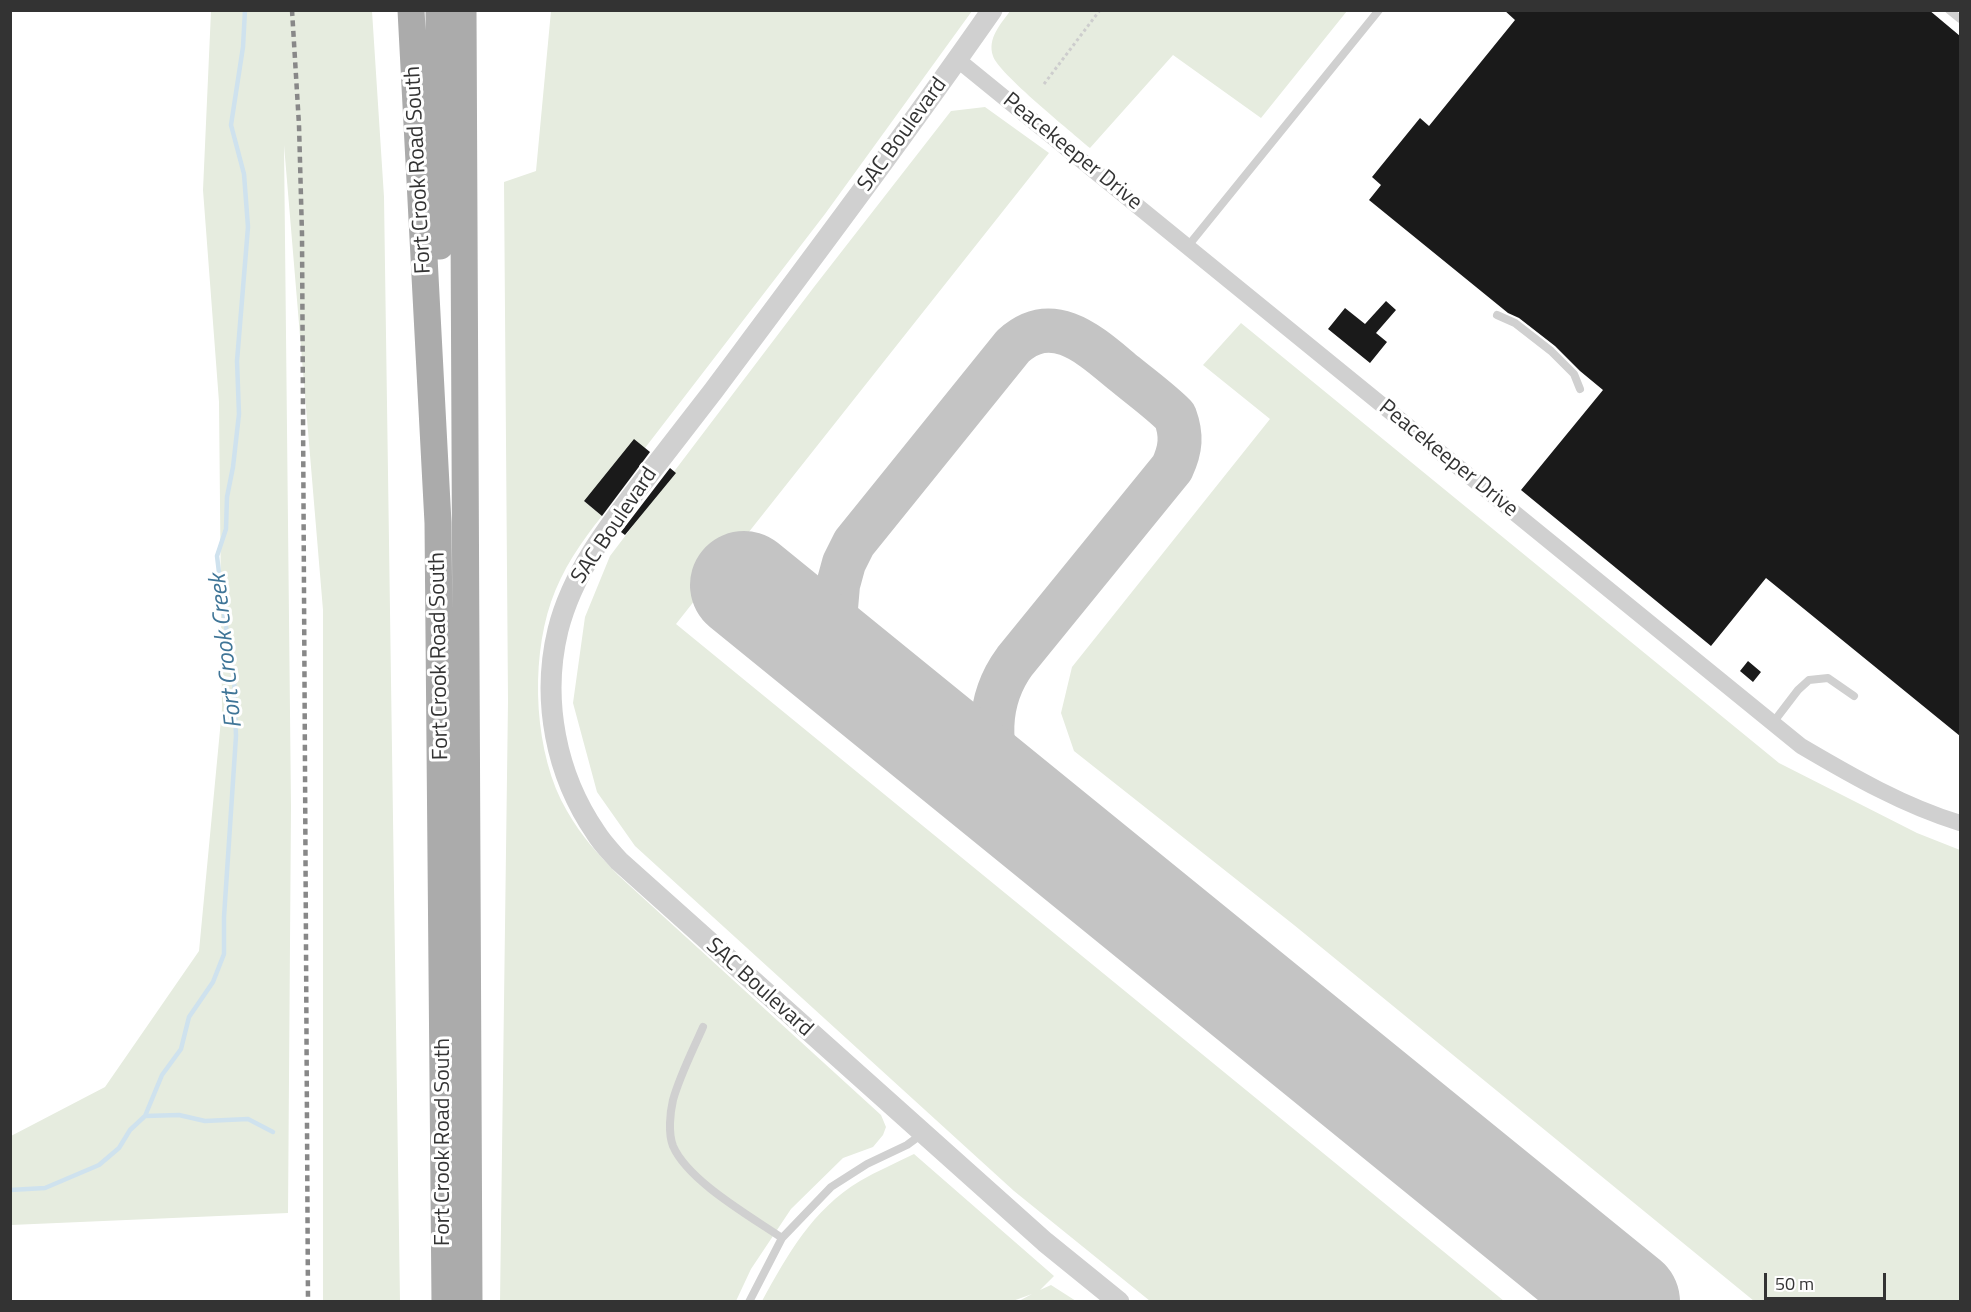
<!DOCTYPE html>
<style>
body{margin:0}
#map{position:relative;width:1971px;height:1312px;overflow:hidden;background:#fff;font-family:"Titillium Web",sans-serif}
canvas{display:block}
.frame{position:absolute;inset:0;border:12px solid #333;pointer-events:none}
.scale{position:absolute;left:1764px;top:1273px;width:122px;height:27px;box-sizing:border-box;border:3px solid #333;border-top:0;padding-left:8px;font-size:18px;line-height:21px;white-space:nowrap;color:#333;-webkit-text-stroke:4px #fff;paint-order:stroke}
</style>
<div id="map">
<canvas width="1971" height="1312"></canvas>
<div class="frame"></div>
<div class="scale">50 m</div>
</div>
<script>
const ctx = document.querySelector('canvas').getContext('2d');
ctx.lineJoin = 'round';
function fillPath(path, color) {
  ctx.fillStyle = color;
  ctx.fill(path, 'evenodd');
}
function stroke(path, color, width, dash) {
  ctx.strokeStyle = color;
  ctx.lineWidth = width;
  ctx.lineCap = dash ? 'butt' : 'round';
  ctx.setLineDash(dash || []);
  ctx.stroke(path);
}
function write(font, color, halo, rows, align = 'center') {
  ctx.font = font + ' "Titillium Web",sans-serif';
  ctx.lineWidth = 6;
  ctx.setLineDash([]);
  ctx.textBaseline = 'middle';
  ctx.strokeStyle = halo;
  ctx.fillStyle = color;
  for (const [text, x, y, turn = 0] of rows) {
    ctx.save();
    ctx.translate(x, y);
    ctx.rotate((+turn || 0) * Math.PI / 180);
    ctx.textAlign = isNaN(turn) ? turn : align;
    if (halo) ctx.strokeText(text, 0, 0);
    ctx.fillText(text, 0, 0);
    ctx.restore();
  }
}
const green = new Path2D(`
 M211 11H372L384 197 400 1301H323V610L284 145 291 807 288 1213 11 1225V1136L105 1087 199 951 222 709 219 402 203 190Z
 M551 11H972L825 214 645 448 584 501 602 516C581 542 562 570 551 602 530 663 534 755 567 811 581 836 599 855 618 875L881 1115 886 1127 883 1135 873 1147 843 1158 791 1209 751 1269 736 1301 500 1302 508 701 504 182 536 171Z
 M1010 11V10L1347 11 1261 118 1173 55 1090 148C1073 133 998 73 993 56 987 38 1001 24 1010 11Z
 M985 107 1049 153 676 624 1504 1301H1150L1014 1191 635 846 597 792 573 703 585 617 610 556 814 287 951 111Z
 M1241 323 1779 763 1917 833 1960 850V1301H1754L1294 925 1074 751 1061 713 1072 667 1270 419 1203 365Z
 M914 1154 1054 1276 1040 1290 1051 1285 1076 1301H1019L1032 1294 1010 1302 762 1301C788 1254 812 1210 860 1181 877 1171 896 1163 914 1154Z`);
const stream = new Path2D(`
 M145 1116 179 1115 205 1121 248 1119 273 1132
 M10 1190 45 1188 99 1165 119 1148 130 1130 145 1116 162 1075 181 1049 189 1017 213 982 224 954V917L236 736 234 677 224 614 217 556 226 529 227 497 233 467 239 414 237 361 248 227 244 174 231 125 243 47 245 10`);
const taxiway = new Path2D(`
 M881 697 858 667 844 644 837 620 836 608 838 585 844 563 854 543 1013 346C1054 309 1092 347 1125 374 1142 388 1160 401 1175 416 1182 435 1181 449 1172 468L1015 661C987 699 984 751 1011 792 1018 802 1026 812 1034 821`);
const runway = new Path2D(`
 M744 585 1626 1302`);
const building = new Path2D(`
 M1504 10H1929L1960 36V736L1766 578 1711 646 1521 490 1603 390 1580 371 1555 346 1519 318 1508 313 1369 200 1381 185 1372 177 1420 118 1429 126 1515 20Z
 M1386 301 1396 310 1376 333 1387 342 1370 363 1328 329 1345 308 1365 324Z
 M634 439 650 452 602 516 584 501Z
 M670 468 676 473 625 535 621 532Z
 M1748 661 1761 672 1753 682 1740 671Z`);
const path = new Path2D(`
 M1044 84 1100 10`);
const service = new Path2D(`
 M1949 10 1960 19
 M1188 246 1379 10
 M1497 315 1515 323 1551 351 1574 374 1580 389
 M1772 724 1798 690 1809 680 1828 678 1854 696
 M703 1027C693 1050 680 1075 673 1100 670 1113 668 1133 673 1146 688 1181 750 1216 782 1238
 M749 1302 782 1238 831 1187 867 1164 907 1145 922 1134`);
const minor = new Path2D(`
 M958 60 1801 746C1852 776 1904 806 1960 823`);
const tertiary = new Path2D(`
 M992 10C902 139 808 264 714 390 692 418 671 446 649 474 612 522 573 570 558 630 541 700 556 775 596 833 602 843 611 852 619 861L1045 1242 1119 1302`);
const primary = new Path2D(`
 M411 10 438 523 445 1302
 M439 10 440 246
 M463 10 469 1302`);
const rail = new Path2D(`
 M292 10 299 125 302 234 308 1302`);
const streetNames = [
 ["SAC Boulevard",903,135,-54],
 ["Peacekeeper Drive",1072,152,39],
 ["Fort Crook Road South",419,170,-93],
 ["Peacekeeper Drive",1448,459,39],
 ["SAC Boulevard",615,526,-56],
 ["Fort Crook Road South",440,656,-91],
 ["SAC Boulevard",759,988,42],
 ["Fort Crook Road South",444,1142,-90]
];
const waterNames = [
 ["Fort Crook Creek",227,651,-96]
];
fillPath(green, '#e6ecdf');
stroke(stream, '#cfe2ee', 4.5);
stroke(taxiway, '#c4c4c4', 44);
stroke(runway, '#c4c4c4', 108);
fillPath(building, '#1a1a1a');
stroke(path, '#cdcdcd', 3, [3, 3]);
stroke(service, '#d0d0d0', 8);
stroke(minor, '#d0d0d0', 16);
stroke(tertiary, '#d0d0d0', 21);
stroke(primary, '#ababab', 27);
stroke(rail, '#888', 4.5, [6, 4.5]);
write('22px', '#333', '#fff', streetNames);
write('italic 24px', '#3f7597', '#fff', waterNames);
</script>
